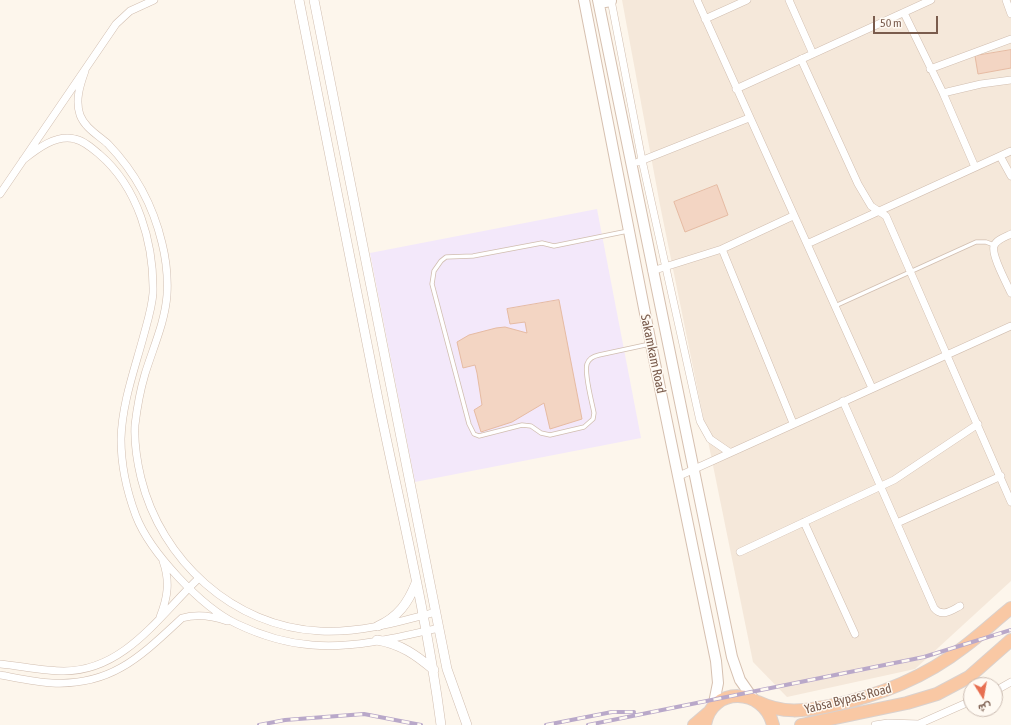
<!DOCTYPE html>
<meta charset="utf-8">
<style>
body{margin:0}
#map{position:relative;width:1011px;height:725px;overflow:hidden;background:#fdf6ec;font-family:"Asap Condensed",Vazirmatn,sans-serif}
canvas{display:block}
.north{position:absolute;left:963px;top:677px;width:40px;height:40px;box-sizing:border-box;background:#fffaf3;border:1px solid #cabbb1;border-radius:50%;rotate:169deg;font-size:11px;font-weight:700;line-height:16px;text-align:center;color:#7a5c4d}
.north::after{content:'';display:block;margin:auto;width:14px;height:18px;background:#e76f51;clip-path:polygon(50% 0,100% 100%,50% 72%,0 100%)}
.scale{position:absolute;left:873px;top:16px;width:65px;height:18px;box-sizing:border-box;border:2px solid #7a5c4d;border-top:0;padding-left:5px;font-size:12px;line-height:14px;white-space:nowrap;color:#7a5c4d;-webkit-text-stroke:3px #fffaf3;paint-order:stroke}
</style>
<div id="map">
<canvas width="1011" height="725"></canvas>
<div class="north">ش</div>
<div class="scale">50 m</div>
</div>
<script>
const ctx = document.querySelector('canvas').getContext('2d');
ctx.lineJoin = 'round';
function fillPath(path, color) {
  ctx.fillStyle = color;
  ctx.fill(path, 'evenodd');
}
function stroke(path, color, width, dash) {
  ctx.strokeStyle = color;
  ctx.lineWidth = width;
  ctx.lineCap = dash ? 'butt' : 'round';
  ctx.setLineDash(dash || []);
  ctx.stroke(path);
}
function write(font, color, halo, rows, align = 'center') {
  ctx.font = font + ' "Asap Condensed",sans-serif';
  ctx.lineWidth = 3;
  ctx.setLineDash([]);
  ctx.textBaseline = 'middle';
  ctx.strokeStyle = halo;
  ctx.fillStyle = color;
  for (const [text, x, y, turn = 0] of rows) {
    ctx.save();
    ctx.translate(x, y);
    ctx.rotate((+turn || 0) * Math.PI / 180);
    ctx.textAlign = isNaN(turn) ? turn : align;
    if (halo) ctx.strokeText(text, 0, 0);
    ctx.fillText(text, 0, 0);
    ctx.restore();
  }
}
const residential = new Path2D(`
 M622 0H1011V581L915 669 787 697 753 662 660 205Z`);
const education = new Path2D(`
 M597 209 641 438 415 482 370 253Z`);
const building = new Path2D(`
 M1011 50V68L978 74 975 56Z
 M717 185 728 215 685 232 674 202Z
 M559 300 582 419 550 429 544 403 512 422 481 432 474 410 482 405 477 373 475 365 463 368 457 342 469 335 496 328 505 327 527 333 525 322 510 324 507 309Z`);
const service = new Path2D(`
 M628 231 554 246 542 243 473 256 446 257 441 261 434 271 432 284 469 424 474 434 479 436 522 425 531 426 541 433 550 435 584 427 593 419 594 413C592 402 584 374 587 364 589 358 594 356 599 355L650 344
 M835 306 976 242H986L994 245`);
const minor = new Path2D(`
 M611 0 642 160 700 421 710 439 729 452
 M697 0 872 388
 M789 0 813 54
 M1006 0 1011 14
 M904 13 943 93 975 167
 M705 19 747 0
 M801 59 858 184 871 206 886 216 1011 502
 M930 69 1011 39
 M85 71C80 85 75 100 80 115 85 128 98 135 108 144 135 172 153 205 162 243 166 259 168 278 167 295 165 322 153 348 145 374 140 391 137 408 135 425 134 443 137 461 141 478 161 560 233 627 320 631 360 633 398 622 436 612
 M736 89 931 0
 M943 93 981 84 1011 80
 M1000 156 1011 176
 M23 160C37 149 56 134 75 139 84 141 92 148 99 154 138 187 154 243 153 293 152 308 147 323 143 338 134 371 122 404 121 439 121 464 127 492 136 516 150 552 201 607 237 624 260 635 286 643 312 645 352 649 400 637 439 628
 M638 162 749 118
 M0 194 116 24 130 11 154 0
 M1011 234C1005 237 996 240 994 246 991 255 1007 284 1011 293
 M807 244 1011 151
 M722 249 793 423
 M652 271 722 249 793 216
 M843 401 934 608C942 618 952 610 960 606
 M679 476 1011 326
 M804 522 855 634
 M897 523 1001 476
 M740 552 894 480 978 424
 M160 617C168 597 170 581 163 561
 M0 664C21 666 43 671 64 671 124 671 159 616 198 579
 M0 675C17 678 35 682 52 683 112 686 141 656 182 618 196 614 213 616 227 621
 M995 691 1011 682
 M875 725 888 723 919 724 971 701`);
const tertiary = new Path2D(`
 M299 0C326 135 352 270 379 404 401 511 427 617 441 725
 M314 0 447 669 467 725
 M378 626C398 617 408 603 416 583
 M377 640C401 644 416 655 434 670`);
const secondary = new Path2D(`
 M584 0 651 344 716 661 718 683 713 708
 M598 0 732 657 740 680 754 700
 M599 3 611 1`);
const trunk = new Path2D(`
 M758 702C783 714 804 711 829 706 879 696 924 678 964 647 980 635 995 621 1011 608
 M694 725 708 713
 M705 725C711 686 764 687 773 725
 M801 725 907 703 937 694 969 677 1011 640`);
const rail = new Path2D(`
 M259 725 285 720 364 714 421 725
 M546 725 612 712H634
 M588 725 924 657 1011 630`);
const streetNames = [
 ["Sakamkam Road",653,354,78],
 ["Yabsa Bypass Road",848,699,-14]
];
fillPath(residential, '#f5e8da');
fillPath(education, '#f3e8fa');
fillPath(building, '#f3d5c3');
stroke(building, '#e6bba3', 1);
stroke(service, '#d1beb0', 5);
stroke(minor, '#d1beb0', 8);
stroke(tertiary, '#d1beb0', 10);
stroke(secondary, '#d6c0b0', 12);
stroke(trunk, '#dad1cd', 14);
stroke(service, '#fff', 3.5);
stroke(minor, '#fff', 7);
stroke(tertiary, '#fff', 9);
stroke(secondary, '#fff', 10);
stroke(trunk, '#f9c8a4', 12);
stroke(rail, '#b9a8c9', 4);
stroke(rail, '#fffaf3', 2.5, [8]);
write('13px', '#7a5c4d', '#fffaf3', streetNames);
</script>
